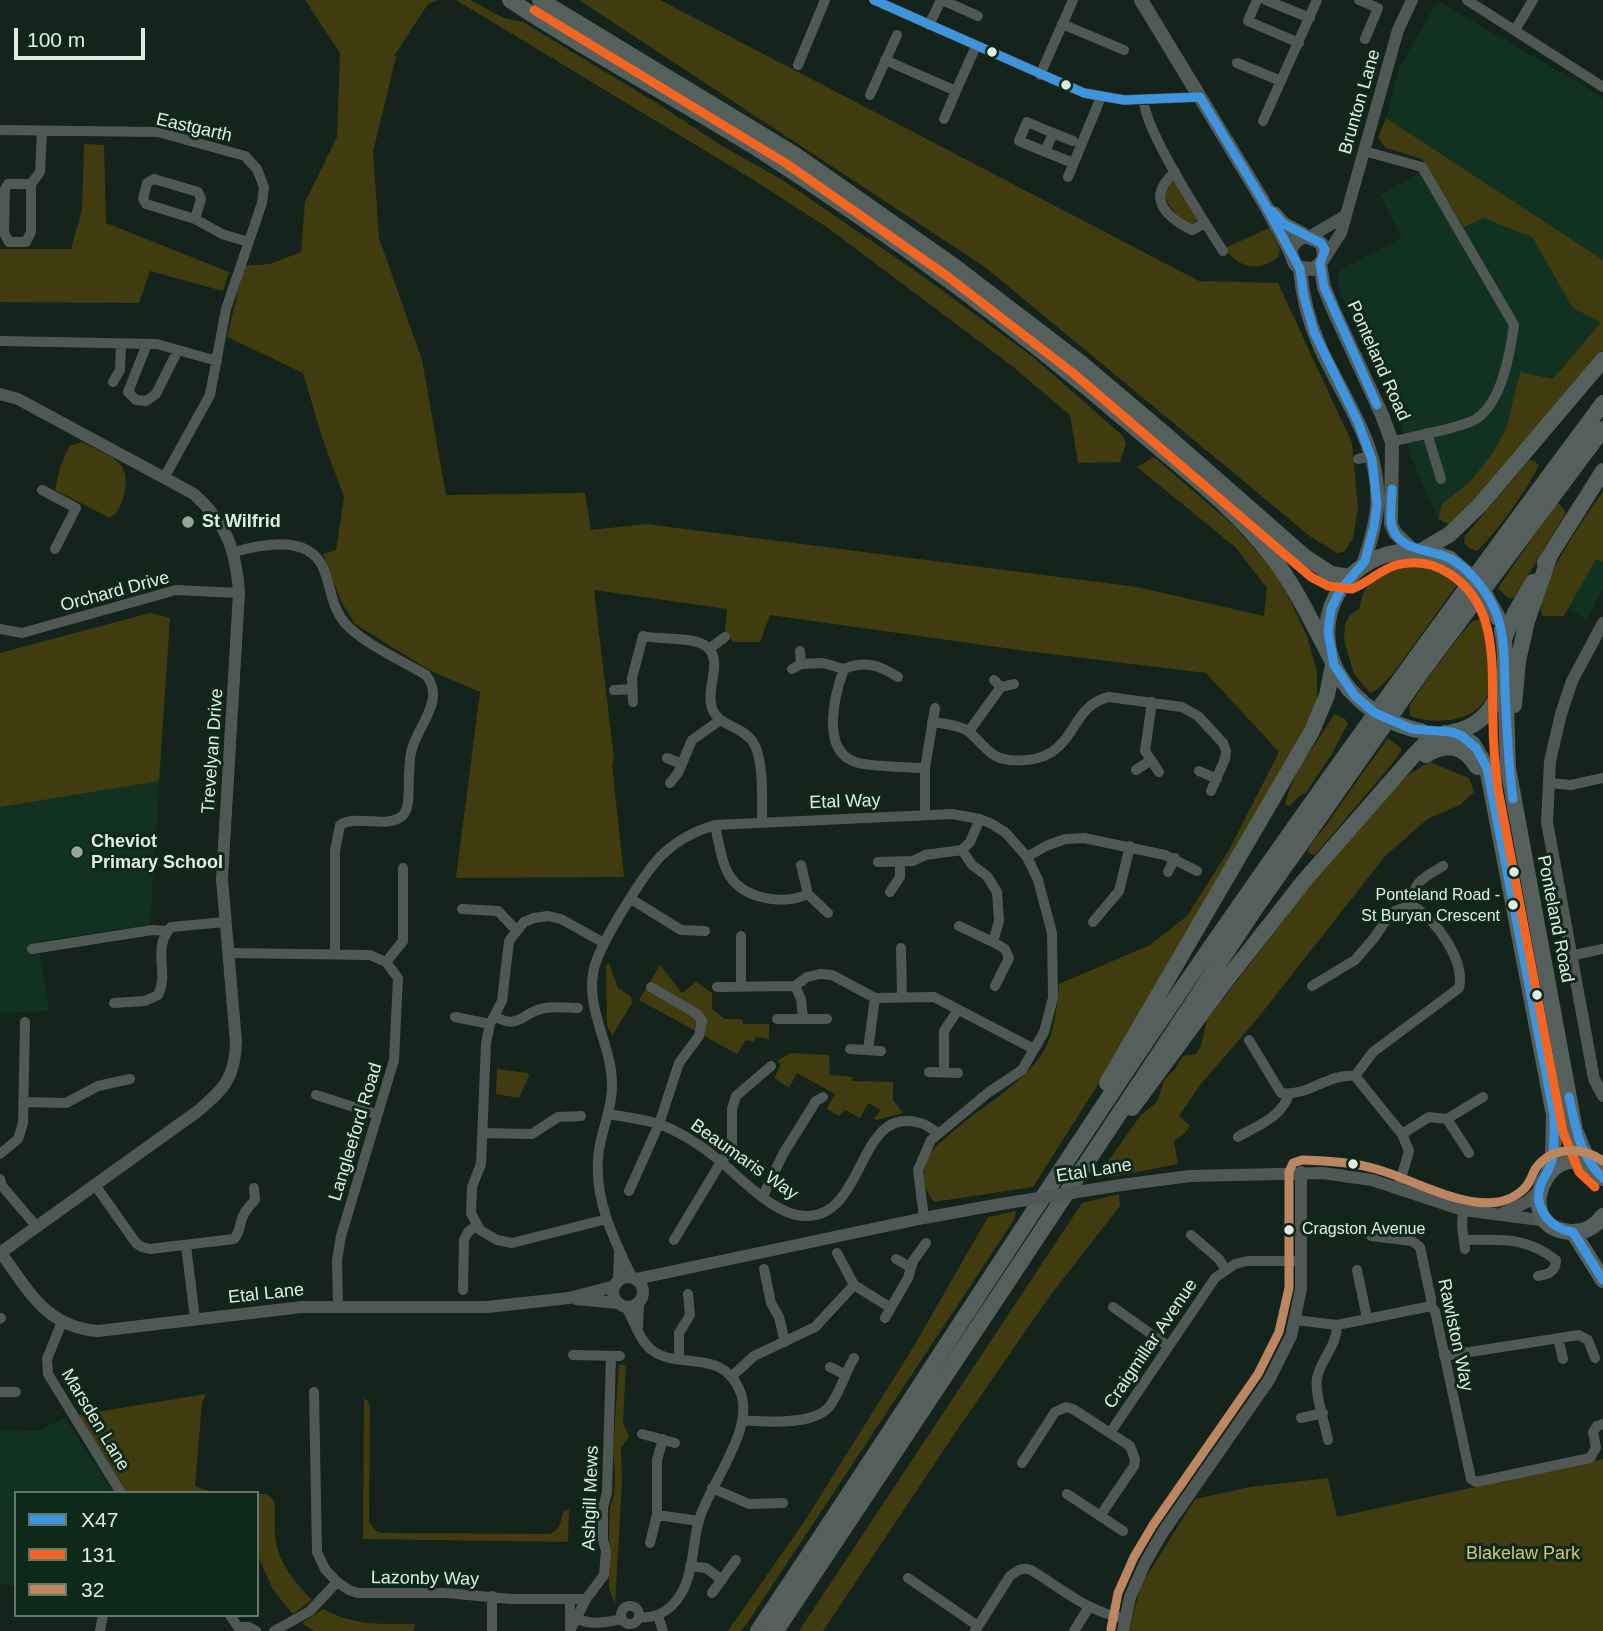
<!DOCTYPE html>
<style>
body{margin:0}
#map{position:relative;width:1603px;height:1631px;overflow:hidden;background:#14231b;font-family:Helvetica,sans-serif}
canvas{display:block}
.legend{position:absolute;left:14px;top:1491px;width:245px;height:126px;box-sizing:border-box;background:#0e291a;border:2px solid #62786b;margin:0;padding:9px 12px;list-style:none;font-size:21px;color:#dfeee4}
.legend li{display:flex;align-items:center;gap:14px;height:35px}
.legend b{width:35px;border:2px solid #62786b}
.scale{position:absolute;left:14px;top:28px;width:131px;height:32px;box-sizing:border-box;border:4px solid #dfeee4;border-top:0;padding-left:9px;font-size:21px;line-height:24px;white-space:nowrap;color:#dfeee4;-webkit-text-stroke:5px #0e291a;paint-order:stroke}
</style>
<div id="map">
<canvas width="1603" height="1631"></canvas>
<ul class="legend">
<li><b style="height:9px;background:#4094de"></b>X47</li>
<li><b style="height:9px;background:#f26522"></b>131</li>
<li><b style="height:9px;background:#bb8660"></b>32</li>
</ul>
<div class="scale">100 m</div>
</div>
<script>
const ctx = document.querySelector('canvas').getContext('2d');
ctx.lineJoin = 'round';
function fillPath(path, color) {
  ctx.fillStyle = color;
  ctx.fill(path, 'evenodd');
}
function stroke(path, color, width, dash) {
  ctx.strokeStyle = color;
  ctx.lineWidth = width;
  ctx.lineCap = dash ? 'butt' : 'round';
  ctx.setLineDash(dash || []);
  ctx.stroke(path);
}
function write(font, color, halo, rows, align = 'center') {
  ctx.font = font + ' Helvetica,sans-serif';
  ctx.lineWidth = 6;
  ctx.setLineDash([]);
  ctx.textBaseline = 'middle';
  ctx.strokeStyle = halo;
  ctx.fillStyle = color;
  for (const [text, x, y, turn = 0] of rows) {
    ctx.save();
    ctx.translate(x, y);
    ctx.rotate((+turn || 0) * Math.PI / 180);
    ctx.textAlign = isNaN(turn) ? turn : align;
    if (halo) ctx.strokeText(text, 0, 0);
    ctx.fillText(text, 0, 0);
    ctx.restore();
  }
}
const built = new Path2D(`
 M1438 1 1603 97V260L1386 118 1399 68Z
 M1428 168 1483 218 1532 237 1573 307 1601 321 1553 379 1520 373 1506 429 1493 452 1471 481 1443 504 1438 519 1411 458 1399 414 1358 326 1340 294 1338 271 1402 238 1380 195Z
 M1597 558 1603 562V590L1586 619 1567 608Z
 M150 613 170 618 150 924 38 942 49 1011 0 1013V653Z
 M65 1417 113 1493H16V1587L0 1583V1430L38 1431Z`);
const green = new Path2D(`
 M305 0H439L428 4 394 56 396 57 373 152 379 238 422 360 446 495 585 493 591 530 646 524 1137 587 1264 616 1267 588 1235 547 1137 467 1154 457 1234 526 1278 575 1307 636 1317 672V700L1302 735 1111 1064 1033 1187 934 1202C922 1186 920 1171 931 1153 935 1146 944 1140 950 1134 978 1109 1013 1090 1037 1061 1054 1041 1057 1009 1059 984L1150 945 1187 916 1229 850 1279 752 1206 673 1026 651 770 615 760 642H733L725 631 727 609 594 590 614 759 612 764 624 877 456 878 480 692 429 670 355 624 341 601 323 554 336 550 344 497 323 440 303 373 227 337 244 266 270 264 301 252 305 202 337 137 340 53Z
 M456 0H470L504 18 523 22 660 105 719 144 784 181 917 272 1033 357 1123 436 1126 443 1120 462 1078 463 1070 415 1012 366 828 228 752 179Z
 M579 0H660L1199 281 1278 283 1352 443 1358 507 1353 538 1344 552 1337 553 1311 537 985 267Z
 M1386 118 1603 260V351L1453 526 1438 519 1442 504 1471 481 1493 452 1506 429 1520 372 1553 379 1601 322 1573 308 1532 237 1483 218 1464 227 1422 159 1386 148 1378 138Z
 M84 144 104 145 106 223 229 272 223 291 150 271 139 303 0 302V249H71L82 210Z
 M1172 180 1175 181 1198 219 1190 226C1176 215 1168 207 1162 190Z
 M1269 228 1280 249 1278 257C1260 272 1238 269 1225 248Z
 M82 442C108 456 133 459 124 495 121 505 119 512 110 518L55 490 60 467 69 446Z
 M1529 460 1534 461 1539 465C1523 496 1501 527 1477 551L1469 548 1464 543 1465 536Z
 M1603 491V562L1596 559 1564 616H1542C1535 585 1585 518 1603 491Z
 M1559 503 1566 513 1514 598H1508L1498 588 1555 505Z
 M1419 563 1442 567 1457 585 1392 675 1378 689 1370 693 1354 674 1344 640 1345 624 1350 615 1359 609C1361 604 1361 597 1364 592 1373 574 1401 565 1419 563Z
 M150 613 170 618 159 781 0 807V653Z
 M1482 618C1489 626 1489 644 1489 655 1489 666 1494 675 1491 686 1483 722 1439 726 1410 716V705L1423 685 1461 634 1472 622Z
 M1334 714 1345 719 1348 723 1333 752 1306 793 1299 796 1290 806 1285 805C1292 771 1318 743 1334 714Z
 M1388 738 1402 749 1392 764 1320 849 1314 855 1308 853C1309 841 1323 832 1329 821 1348 793 1368 766 1388 738Z
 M1429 762 1469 778 1474 792 1460 805 1429 818 1386 855 1257 1019 1200 1085 1179 1116 1190 1126 1184 1134 1174 1141 1178 1164 1111 1177 1101 1171 1141 1115 1157 1102 1164 1080 1175 1069 1183 1056 1196 1054 1201 1046 1207 1020 1302 896 1394 788 1405 777Z
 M609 963 618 988 631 997 632 1003 612 1036 607 1025 606 966Z
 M660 965 682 993 696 982 712 993V1009L725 1019H742L743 1024H769V1039L756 1037 754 1042 746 1040 737 1054 639 1000Z
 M790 1053 829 1055 830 1075 853 1077 852 1081 893 1082V1100L903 1113 877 1120 874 1118 881 1110 868 1103 860 1118 845 1110 839 1116 827 1109 835 1094 797 1073 789 1088 774 1078 781 1065 777 1061Z
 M497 1069 528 1073 529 1076 519 1098 496 1094Z
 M1119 1194 1120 1206 1049 1297 955 1433 823 1631H799L1082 1203Z
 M1016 1211 1014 1220 750 1619 741 1631H728L804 1522 914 1346 988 1217Z
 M619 1364 626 1365 623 1422 629 1436 621 1448 622 1483 615 1605 609 1588V1525L610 1506 614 1496 615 1476 613 1450Z
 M206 1394 202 1403 195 1486 215 1493H126L78 1415Z
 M364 1398 369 1402 370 1409 369 1522 376 1531 381 1533 550 1534C560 1530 561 1521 563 1512L569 1509 568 1542 363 1539Z
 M1603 1459V1631H1129L1141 1585 1195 1499 1250 1487 1328 1478 1337 1517Z
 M257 1494H267L274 1500C276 1511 274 1522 275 1533 276 1561 294 1581 312 1600L293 1614 273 1590 257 1554Z
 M323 1609C355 1626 380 1624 415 1624L414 1631H314L302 1623Z`);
const minor = new Path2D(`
 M874 0 1084 93 1124 100 1200 97
 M942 0 978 16
 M1257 0 1248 21 1299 43
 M1266 0 1310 18
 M1359 0 1378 8 1365 39
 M1467 0 1603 87
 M1062 24 1124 50
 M929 25 941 0
 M1515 30 1533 0
 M885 60 956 91 976 46
 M1237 63 1281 81
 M798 65 825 0
 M1040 75 1073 0
 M870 95 897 35
 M1144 100C1144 130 1204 221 1223 251
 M944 119 956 91
 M1263 121 1317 0
 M0 130 158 132 245 156 257 169 264 187 262 203 226 309 210 395 164 478
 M1053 133 1073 141
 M1364 151 1422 167 1514 325C1510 354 1502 402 1476 419 1465 427 1409 437 1392 442
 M1045 152 1053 133 1027 122 1019 141 1073 163
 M1175 172C1146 197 1164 216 1192 230L1205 223
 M1068 177 1101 97
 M8 184H31V232L26 242H9L4 233 5 189Z
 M31 184 40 172 42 132
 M195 219 146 204 143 199 147 183 154 179 198 192 201 199 195 219 222 234 248 242
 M1 341 157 344 217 361
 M147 344 128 392 136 400 146 401 156 394 178 350
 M113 382 120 370 121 344
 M1427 433 1441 479
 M1358 459 1372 456
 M42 490 76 508 55 549
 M234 552C259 545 303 535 320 562 331 579 329 603 344 622 362 643 401 660 426 675 444 698 423 720 414 743 409 753 410 764 409 775 408 787 411 808 402 816 387 829 358 814 340 825L335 851V953
 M0 629 22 633 176 590 239 593
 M709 649 725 637
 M801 664 823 663 844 669
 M792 669 801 664 800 651
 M898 677C879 665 865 660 844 669 835 693 820 750 855 762 871 767 907 767 925 768
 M994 680 1001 687 1014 684
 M614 690 632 689
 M633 702 632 678 643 636C660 640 694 636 707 647 723 661 707 686 711 704 715 727 741 724 753 742 764 759 762 800 762 821
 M1152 702 1145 751 1159 772
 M932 722C944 724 960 725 969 732 983 743 989 758 1009 760 1080 766 1064 707 1109 697L1182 707 1198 716 1223 743 1226 751 1225 759 1211 791
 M969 731 1001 687
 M667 758 682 764
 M1136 770 1151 760
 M1199 771 1217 779
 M670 783 678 773 692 740 719 721
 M1548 783 1571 785 1603 778
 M925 815V768L935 708
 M980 819 970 842 962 850 972 865 987 876 997 892 999 921 993 942 1005 949 1009 958 995 986
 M715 825C718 839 720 855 726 869 739 899 781 906 808 894L801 865
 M1027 857 1046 846 1065 839 1084 838 1165 855 1197 871
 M878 862 913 861 925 855 962 850
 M1168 872 1175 858
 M890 892 900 877V862
 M808 894 828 913
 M631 899 681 930 705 931
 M1412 905C1413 880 1424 878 1443 866
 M462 909 498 911 516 930
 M1093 922 1119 891 1130 846
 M959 926 993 942
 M604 943 561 919 548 916 534 918 524 922 509 941 502 1001 490 1024 486 1043 481 1164 472 1187 471 1213 480 1230 497 1240 512 1243 607 1219
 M901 948 902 998
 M32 949 152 930 167 931
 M228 953 370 955 386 962 398 978 394 1060 341 1236 337 1260 338 1305
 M1570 956 1603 949
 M386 962 403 941V868
 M795 986 801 999 803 1019
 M1312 986 1355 960 1374 938 1392 912 1412 905C1435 918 1466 961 1459 988L1373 1052 1355 1076
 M717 987 795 986 807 977 820 974 832 975 875 998 934 997 1034 1049
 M741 987V936
 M114 1003 145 1001 158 995C170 971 151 950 171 927L225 922
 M494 1016C520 1031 521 1012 545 1008 555 1006 568 1008 578 1008
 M455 1017 490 1024
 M777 1019H827
 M1249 1040 1281 1093C1308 1097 1328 1073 1355 1076L1402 1134 1409 1151 1398 1189
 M850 1049 881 1051
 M868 1050 875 998
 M929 1072 958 1073
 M944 1072V1031L958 1010
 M316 1095 376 1114
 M23 1102 66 1103 98 1086 130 1079
 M608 1114C630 1118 655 1120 675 1131 689 1138 703 1147 715 1157 739 1175 775 1218 808 1216 866 1214 858 1104 920 1123 926 1124 933 1130 938 1133
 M1447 1119 1469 1153
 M482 1133 532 1134 558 1117 581 1116
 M1402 1134 1429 1117 1447 1119 1483 1097
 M1238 1137C1258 1125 1282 1117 1289 1094
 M0 1154 18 1139 23 1123 25 1022
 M0 1179 2 1186 37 1227
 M95 1185 136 1243 142 1247 150 1249 234 1239C241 1231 239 1225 243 1216 246 1209 251 1205 255 1200L254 1188
 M629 1191 659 1124 679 1063 699 1036 702 1021 697 1014 651 987
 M763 1196 783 1154 816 1101 823 1097
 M1463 1210 1462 1226 1465 1249
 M1191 1235 1219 1259 1226 1270
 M1371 1236 1412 1241 1420 1247 1431 1299V1306L1435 1311 1471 1479 1476 1482 1590 1458 1596 1448 1593 1432 1597 1426 1603 1424
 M674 1240 721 1162 732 1148V1109L736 1096 771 1066
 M1464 1240C1502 1240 1524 1236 1556 1260 1556 1272 1547 1275 1538 1276
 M186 1245 195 1319
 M837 1253 854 1285
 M896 1259 910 1267
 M764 1269 771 1303 779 1317 785 1342
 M1357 1270 1367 1318
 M632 1277C613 1238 592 1195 599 1150 602 1129 612 1109 612 1087 613 1051 591 1019 592 983 593 976 593 968 596 962 604 938 646 869 664 853 679 839 695 831 715 825L952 814 980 819 992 824 1006 833 1027 857 1038 880 1052 933 1053 998 1044 1032 1022 1070 989 1092 931 1140 918 1170 924 1218
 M618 1282 619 1252
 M463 1290 464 1240 468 1232 477 1225
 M626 1307C634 1321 640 1342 653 1351 681 1370 722 1348 740 1391 756 1429 710 1483 699 1520 692 1544 694 1575 679 1597 670 1610 656 1619 639 1617
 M1113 1307 1168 1346
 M885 1318 908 1278 913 1261 926 1243
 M0 1319 1 1318
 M1295 1320 1337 1325 1431 1306
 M62 1322 47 1359 48 1374 121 1493
 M638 1327 639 1303
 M1558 1338 1563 1359
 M573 1355 620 1356
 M1444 1356 1579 1335 1588 1340 1595 1358
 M679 1359V1333L690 1315 688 1294
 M830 1367 844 1374
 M731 1377 754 1356 815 1327 854 1285 891 1308
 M0 1392H16
 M314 1392 317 1552 325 1569 337 1582 349 1590 358 1593H446L511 1599H586
 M1301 1418 1323 1413
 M743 1420C764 1422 814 1425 829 1407 840 1393 845 1373 854 1358
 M1110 1433 1215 1278 1235 1264 1247 1261H1302
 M642 1434 675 1443
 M1328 1440C1325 1424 1314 1392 1317 1378 1321 1358 1337 1347 1337 1325
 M1022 1463 1055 1412 1066 1407 1073 1409 1130 1446 1135 1459 1134 1466 1100 1516
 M712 1488 749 1504 783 1503
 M1067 1494 1123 1531
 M657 1515 699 1521
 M650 1543 657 1515V1460L663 1439
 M690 1566 706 1568 722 1580
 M908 1578 978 1626
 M712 1593 736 1560
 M570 1599V1627
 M621 1615a9 9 0 1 1 18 0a9 9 0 1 1-18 0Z
 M230 1615 238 1627H249L256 1631
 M658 1616 663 1631
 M576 1618C591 1626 606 1622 622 1619
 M100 1631 103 1615
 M274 1631 310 1611 337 1582
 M492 1631V1596
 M570 1631 586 1599 604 1575 606 1551 603 1540V1508L607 1492 611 1356
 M975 1631 1010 1576C1018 1570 1021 1567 1031 1570 1061 1588 1089 1613 1124 1618
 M1074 1631 1089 1607`);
const tertiary = new Path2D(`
 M1311 236 1345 216
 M1324 259 1341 233 1398 30 1412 0
 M0 394 18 399 194 494C227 524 236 550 239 593L222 879 236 1042C235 1078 224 1089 198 1111L0 1253
 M1603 623 1572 681 1561 714 1550 761 1547 822 1594 1079 1603 1096
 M1121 1185 1190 1176 1323 1173 1372 1180 1463 1210 1548 1221
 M1503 1213 1527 1202 1539 1191
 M1 1253C29 1291 46 1327 98 1331L302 1307H487L569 1298 615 1286
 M613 1292a15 15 0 1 1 30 0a15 15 0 1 1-30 0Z
 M636 1279 924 1218 1001 1204
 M576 1299 618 1303
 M1123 1631 1130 1597 1145 1563 1163 1532 1269 1380 1291 1336 1301 1289V1172`);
const secondary = new Path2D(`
 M1141 0 1263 201 1290 251 1295 264 1300 268 1314 269C1325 261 1326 254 1321 243L1306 236C1297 239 1294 242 1290 251
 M1274 213 1284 224 1306 236
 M1320 264 1324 287 1333 309 1382 415 1392 442 1391 524 1395 533 1413 550
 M1300 268C1302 295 1309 322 1320 347 1343 399 1382 447 1377 508 1375 527 1369 547 1363 565`);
const trunk = new Path2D(`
 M510 0C590 53 677 98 758 149 887 232 1012 323 1129 423 1178 465 1233 505 1273 558 1297 589 1313 625 1332 660
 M540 0 794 154 954 266 1081 363 1165 434 1305 557 1331 574 1350 577
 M1423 550 1450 534 1480 505 1603 360
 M1545 563 1603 471
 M1504 639 1515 613 1533 582
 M1505 675 1508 768 1575 1130 1590 1166
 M1349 689C1289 617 1363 523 1450 559
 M1514 705 1518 661 1527 621 1550 555
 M1454 732 1473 744 1487 768 1554 1115 1553 1156 1549 1173
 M1449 733C1500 725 1511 673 1502 630
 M1426 755C1447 742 1464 745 1477 767
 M1107 1083 1312 731 1327 695 1333 665
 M1132 1108 1224 983 1304 881 1414 755 1424 745 1445 733
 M1603 1178C1556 1120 1504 1226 1570 1232 1584 1233 1595 1227 1603 1216
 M1573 1232 1603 1280
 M758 1631C893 1430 1022 1225 1158 1024 1301 813 1451 608 1603 403
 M776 1631 1253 912 1421 673 1603 429`);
const tertiaryBridge = new Path2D(`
 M1001 1204 1121 1185`);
const trunkBridge = new Path2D(`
 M1450 559 1479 584 1498 618
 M1349 689C1369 712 1392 725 1421 731`);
const bus1 = new Path2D(`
 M874 0 1084 93 1124 100 1200 97 1263 201 1300 269 1304 297 1314 332 1358 422 1372 460 1377 504 1374 526 1365 561 1341 589 1331 609 1328 632 1334 665 1355 696 1375 713 1412 729 1452 732 1462 736 1476 748 1487 768 1554 1115C1554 1129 1555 1145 1552 1159 1550 1170 1545 1175 1541 1184 1532 1207 1551 1230 1573 1232L1603 1280
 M1272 211 1284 224 1321 243 1325 250 1320 264 1324 287 1377 405
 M1392 489C1392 501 1389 515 1392 527 1401 553 1431 548 1451 559 1469 569 1484 588 1493 606 1506 632 1504 663 1505 691 1507 727 1508 763 1513 799
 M1569 1097C1576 1128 1579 1155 1603 1178`);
const bus2 = new Path2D(`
 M534 10 787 164 947 276 1073 373 1311 577 1328 586 1352 589C1373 581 1382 565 1409 563 1423 562 1438 566 1450 574 1500 607 1491 667 1493 720 1493 743 1495 766 1498 789L1563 1132 1579 1172 1595 1187`);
const bus3 = new Path2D(`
 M1111 1629 1118 1593 1134 1557 1153 1525 1258 1374 1279 1332 1289 1288V1172L1293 1163 1302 1160C1326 1161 1352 1162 1376 1169 1412 1179 1460 1208 1498 1202 1510 1200 1524 1192 1529 1182 1532 1178 1533 1172 1536 1168 1552 1146 1582 1146 1603 1161`);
const markers = [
 [992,52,6,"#dfeee4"],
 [1066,85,6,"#dfeee4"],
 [188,522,7,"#98a79e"],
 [77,852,7,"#98a79e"],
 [1514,872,6,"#dfeee4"],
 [1513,905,6,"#dfeee4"],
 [1537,995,6,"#dfeee4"],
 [1353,1164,6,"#dfeee4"],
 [1289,1230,6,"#dfeee4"]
];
const busNames = [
 ["Ponteland Road -",1500,896],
 ["St Buryan Crescent",1500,917],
 ["Cragston Avenue",1302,1230,"left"]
];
const streetNames = [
 ["Brunton Lane",1360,102,-74],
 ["Eastgarth",194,128,13],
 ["Ponteland Road",1378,361,66],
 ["Orchard Drive",115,592,-15],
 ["Trevelyan Drive",213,751,-86],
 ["Etal Way",845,802,-2],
 ["Ponteland Road",1555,919,79],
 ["Langleeford Road",356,1132,-73],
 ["Beaumaris Way",744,1160,35],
 ["Etal Lane",1094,1171,-9],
 ["Etal Lane",266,1294,-6],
 ["Rawlston Way",1455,1335,78],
 ["Craigmillar Avenue",1151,1344,-56],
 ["Marsden Lane",95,1420,59],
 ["Ashgill Mews",591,1498,-88],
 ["Lazonby Way",425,1579,1]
];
const poiNames = [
 ["St Wilfrid",202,522],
 ["Cheviot",91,842],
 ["Primary School",91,863]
];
const parkNames = [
 ["Blakelaw Park",1523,1554]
];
fillPath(built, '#113220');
fillPath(green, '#403c0f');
stroke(minor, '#505856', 10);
stroke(tertiary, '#505856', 12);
stroke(secondary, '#515a57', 14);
stroke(trunk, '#55605c', 16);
stroke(tertiaryBridge, '#505856', 12);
stroke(trunkBridge, '#55605c', 16);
stroke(bus1, '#4094de', 9);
stroke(bus2, '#f26522', 9);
stroke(bus3, '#bb8660', 9);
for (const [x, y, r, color] of markers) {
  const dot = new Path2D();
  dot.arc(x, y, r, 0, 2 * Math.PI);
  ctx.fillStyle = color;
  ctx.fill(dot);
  stroke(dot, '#0e291a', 2.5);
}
write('16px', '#dfeee4', '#0e291a', busNames, 'right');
write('18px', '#dfeee4', '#0e291a', streetNames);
write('bold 18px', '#dfeee4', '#0e291a', poiNames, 'left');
write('18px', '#d5c86c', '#0e291a', parkNames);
</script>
